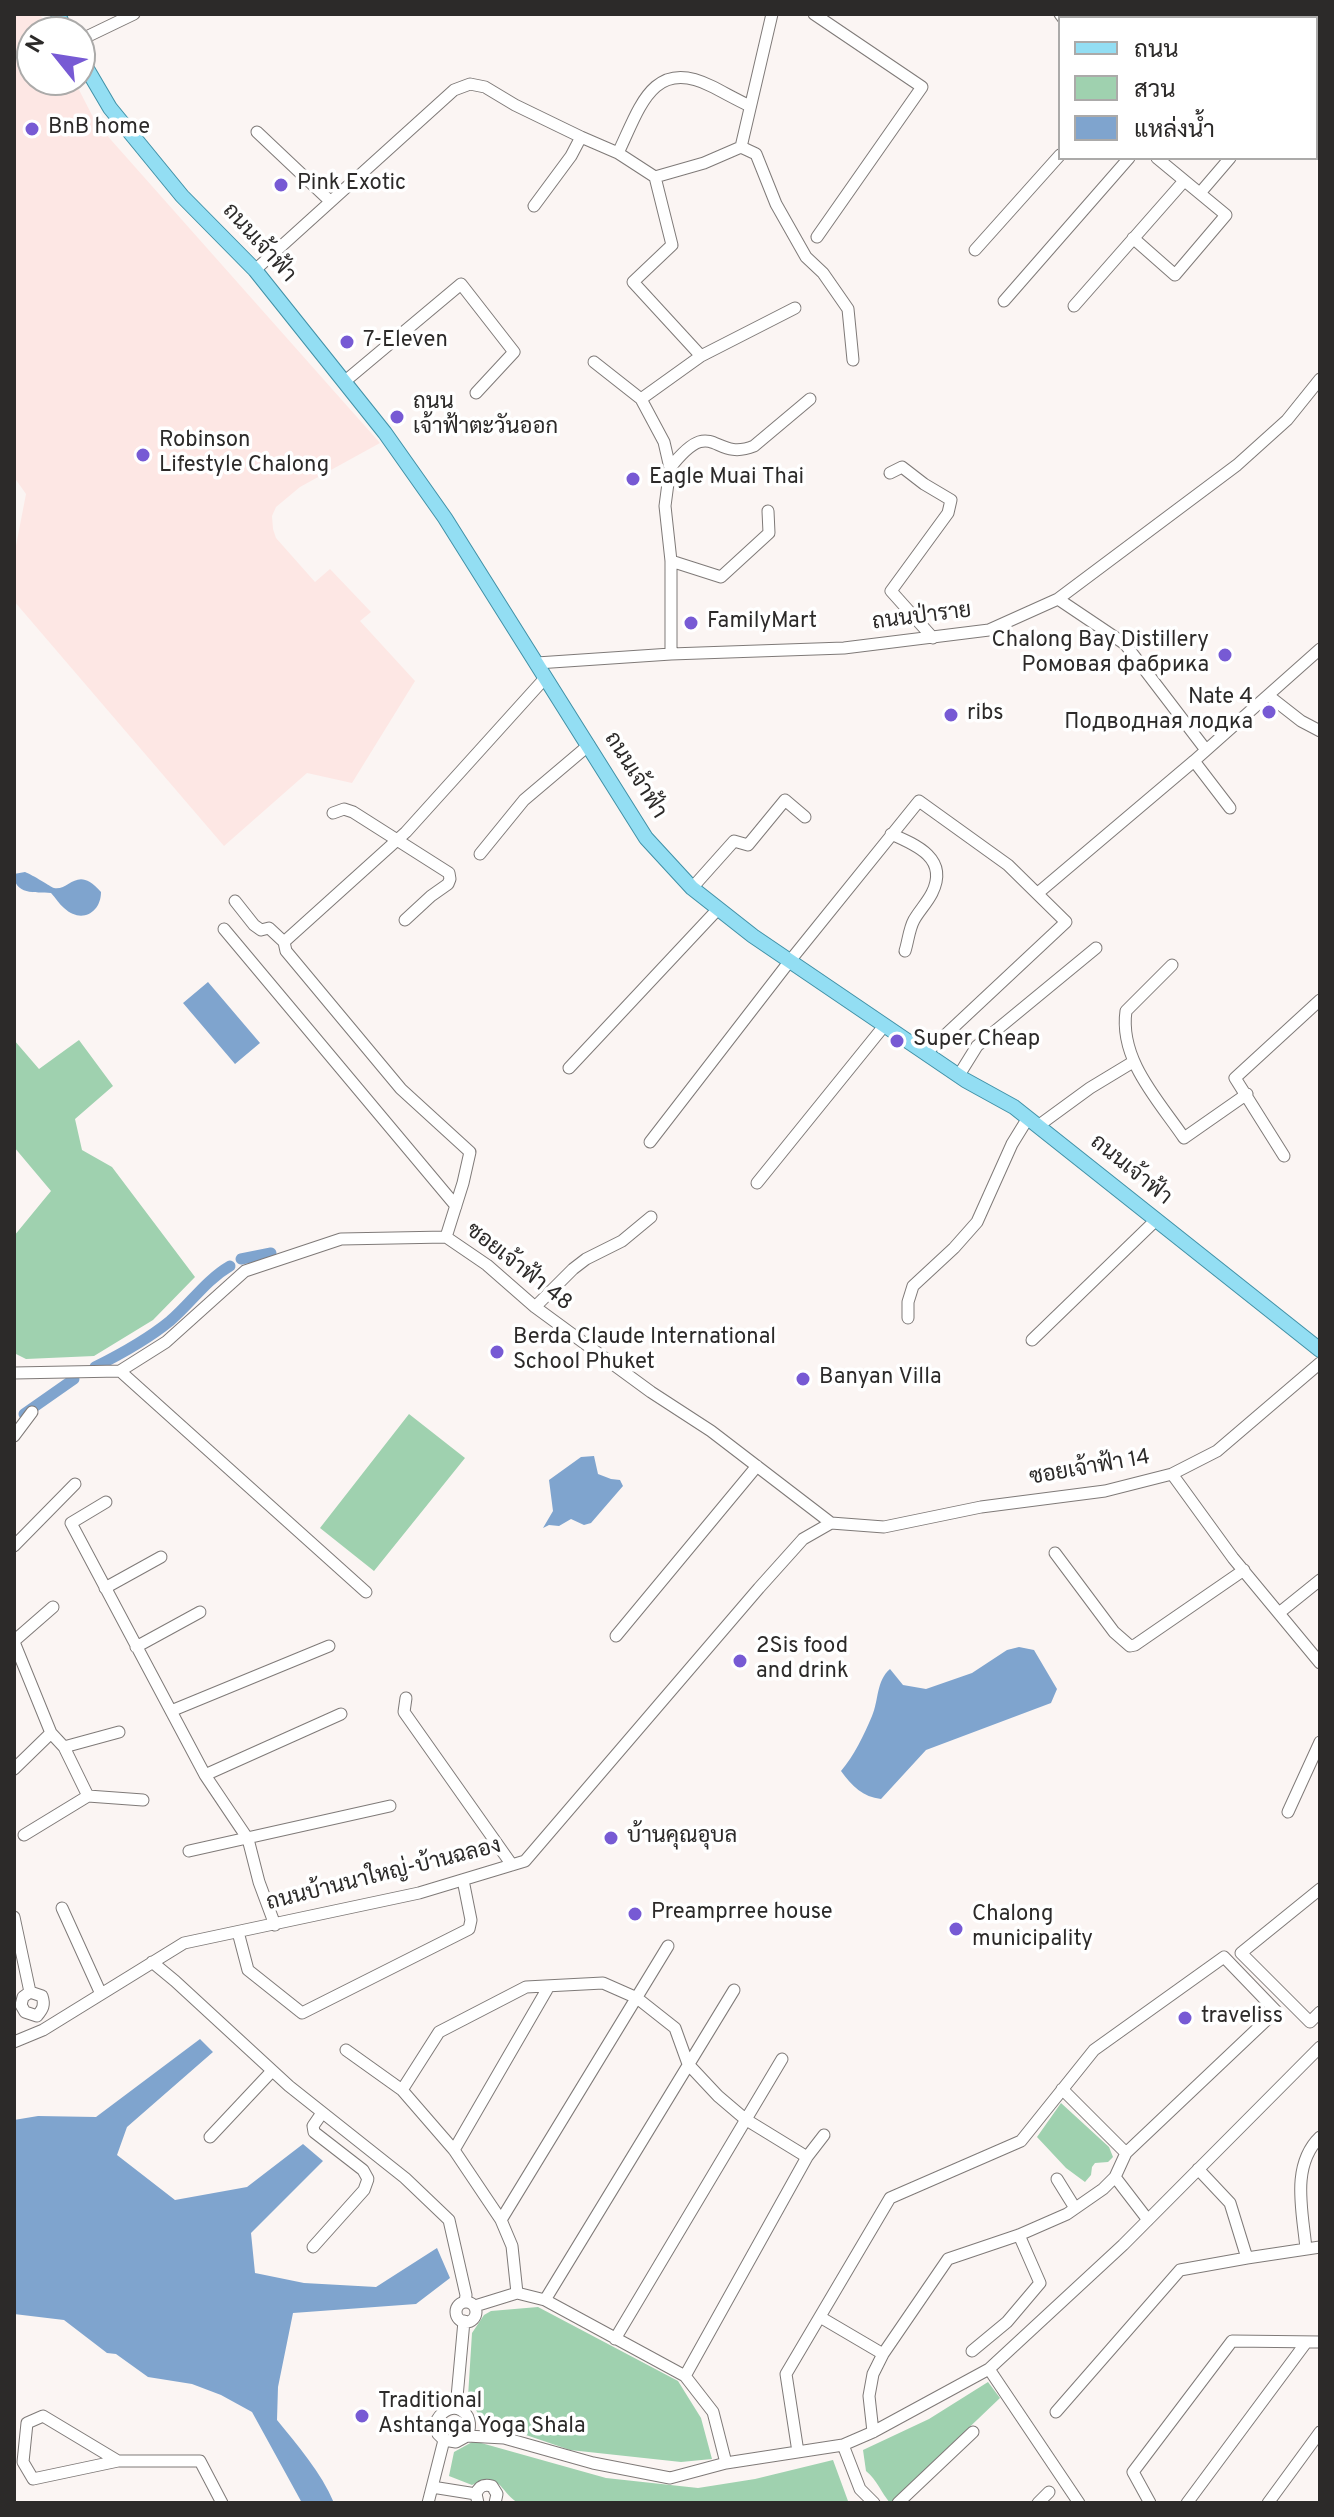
<!DOCTYPE html>
<meta charset="utf-8">
<style>
body{margin:0}
#map{position:relative;width:1334px;height:2517px;overflow:hidden;background:#fbf5f3;font-family:Overpass,Sarabun,sans-serif}
canvas{display:block}
.frame{position:absolute;inset:0;border:16px solid #2c2a29;pointer-events:none}
.legend{position:absolute;left:1058px;top:16px;width:260px;height:144px;box-sizing:border-box;background:#fff;border:2px solid #abaaa9;margin:0;padding:10px 14px;list-style:none;font-size:24px;color:#2c2a29}
.legend li{display:flex;align-items:center;gap:16px;height:40px}
.legend b{width:40px;border:2px solid #abaaa9}
.north{position:absolute;left:16px;top:16px;width:80px;height:80px;box-sizing:border-box;background:#fff;border:2px solid #abaaa9;border-radius:50%;rotate:300deg;font-size:22px;font-weight:700;line-height:32px;text-align:center;color:#2c2a29}
.north::after{content:'';display:block;margin:auto;width:28px;height:36px;background:#775ad4;clip-path:polygon(50% 0,100% 100%,50% 72%,0 100%)}
</style>
<div id="map">
<canvas width="1334" height="2517"></canvas>
<div class="frame"></div>
<ul class="legend">
<li><b style="height:10px;background:#93def3"></b>ถนน</li>
<li><b style="height:22px;background:#9fd1af"></b>สวน</li>
<li><b style="height:22px;background:#7fa4ce"></b>แหล่งน้ำ</li>
</ul>
<div class="north">N</div>
</div>
<script>
const ctx = document.querySelector('canvas').getContext('2d');
ctx.lineJoin = 'round';
function fillPath(path, color) {
  ctx.fillStyle = color;
  ctx.fill(path, 'evenodd');
}
function stroke(path, color, width, dash) {
  ctx.strokeStyle = color;
  ctx.lineWidth = width;
  ctx.lineCap = dash ? 'butt' : 'round';
  ctx.setLineDash(dash || []);
  ctx.stroke(path);
}
function write(font, color, halo, rows, align = 'center') {
  ctx.font = font + ' Overpass,Sarabun,sans-serif';
  ctx.lineWidth = 7;
  ctx.setLineDash([]);
  ctx.textBaseline = 'middle';
  ctx.strokeStyle = halo;
  ctx.fillStyle = color;
  for (const [text, x, y, turn = 0] of rows) {
    ctx.save();
    ctx.translate(x, y);
    ctx.rotate((+turn || 0) * Math.PI / 180);
    ctx.textAlign = isNaN(turn) ? turn : align;
    if (halo) ctx.strokeText(text, 0, 0);
    ctx.fillText(text, 0, 0);
    ctx.restore();
  }
}
const commercial = new Path2D(`
 M14 14H40L49 32H32V80H74L96 123 380 443 300 487 276 507 272 516 273 529 276 538 315 582 330 569 371 612 360 621 415 681 352 783 307 773 224 846 14 601V556L26 494 14 477Z`);
const green = new Path2D(`
 M14 1040 39 1069 79 1040 113 1086 75 1119 82 1150 112 1167 195 1277 153 1320 94 1356 26 1359 14 1353V1236L51 1191 14 1147Z
 M409 1414 465 1458 374 1571 320 1528Z
 M1061 2103 1109 2147 1113 2157 1108 2162 1095 2163 1092 2167 1091 2175 1085 2182 1066 2168 1037 2137Z
 M538 2307 678 2381 701 2418 712 2459 681 2462 570 2450 482 2420 468 2397 472 2333 484 2315 491 2311Z
 M988 2382 1000 2398 890 2503C881 2492 877 2480 866 2471L863 2450 929 2419Z
 M474 2441 606 2478 698 2488 755 2479 833 2460 848 2501 852 2503H518C497 2489 502 2472 472 2485L449 2476 454 2452Z`);
const water = new Path2D(`
 M25 872C33 875 51 887 54 888 70 891 77 864 101 892 101 913 81 924 64 908 59 904 56 898 51 893 35 892 14 895 14 874Z
 M208 982 260 1043 235 1064 183 1003Z
 M594 1456 598 1474 611 1479 620 1480 623 1486 591 1523 584 1525 571 1519 559 1526 549 1525 543 1528 553 1511 549 1480 581 1457Z
 M1019 1647 1034 1650 1057 1689 1051 1703 926 1750 881 1799C863 1797 852 1786 841 1771 854 1756 864 1735 872 1716 879 1700 876 1681 890 1669L903 1685 926 1689 972 1673 1007 1650Z
 M200 2039 213 2052 127 2127 117 2155 175 2200 247 2187 303 2144 323 2161 251 2233 255 2273 304 2283 376 2287 437 2248 450 2278 416 2304 293 2313 278 2387 277 2420C298 2446 321 2472 334 2503H302L252 2412 221 2395 192 2384 148 2377 116 2354 107 2353 64 2320 14 2314V2120L38 2116 96 2117Z`);
const canal = new Path2D(`
 M241 1259 271 1253
 M95 1367C121 1354 148 1339 170 1321 191 1303 206 1280 230 1266
 M24 1414 74 1379`);
const minor = new Path2D(`
 M814 14 922 87 817 237
 M1060 14 1063 18
 M80 40 134 14
 M257 132 330 201
 M741 147 756 154 776 204 806 257 823 273 848 309 853 360
 M618 153C639 110 652 56 711 86 725 93 737 100 750 106
 M655 177 704 163 741 147 772 14
 M1200 193 1230 158
 M534 206 571 156 581 137 618 153 655 177 672 245 633 282 701 356
 M1133 238 1175 275 1226 215 1157 158
 M975 250 1060 155
 M255 270 454 90 470 84 485 87 515 105 581 137
 M1004 301 1129 158
 M1074 306 1184 181
 M594 362 641 399 664 442 670 468 665 506 671 561V654
 M344 382 461 284 514 352 476 393
 M641 399 701 356 795 308
 M670 468C714 412 712 463 754 446L810 399
 M890 473 902 467 924 484 951 500 948 513 891 591 933 638
 M671 561 721 577 769 533 768 511
 M1058 599 1125 644 1206 750
 M537 663 671 654 844 648 989 630 1058 599 1237 465 1287 420 1320 379
 M1269 696 1301 721 1320 731
 M1194 761 1230 808
 M333 813 344 809 353 812 449 873 450 879 448 884 431 896 405 920
 M891 834C917 845 949 859 932 893 927 903 919 911 914 920 909 929 908 942 905 951
 M480 854 524 800 589 745
 M692 888 734 841 748 845 785 800 805 817
 M1038 893 1194 761 1320 649
 M235 901 254 925 261 930 269 928 284 942
 M224 929 456 1206
 M1172 965 1126 1011C1119 1060 1159 1101 1184 1138L1247 1094
 M569 1068 718 909
 M959 1075 977 1046 1096 948
 M1038 1126 1090 1088 1133 1062
 M650 1142 789 962 919 801 1008 865 1066 922 926 1053
 M1284 1156 1235 1078 1320 1000
 M757 1183 884 1026
 M446 1237 463 1183 470 1152 401 1089 286 951 284 942 406 832 546 677
 M535 1307 573 1269 586 1259 622 1241 651 1217
 M908 1318V1302L913 1286 954 1248 977 1222 1012 1144 1028 1118
 M1032 1340 1156 1220
 M120 1371 366 1592
 M14 1373 120 1371 166 1342 245 1271 341 1239 446 1237 487 1265 535 1307 651 1392 711 1431 831 1523
 M14 1436 32 1412
 M1172 1474 1233 1558 1320 1663
 M106 1502 71 1523 205 1775 248 1839 259 1882 275 1925
 M831 1523 884 1527 981 1507 1105 1491 1172 1474 1217 1451 1320 1363
 M14 1546 75 1484
 M1055 1553 1114 1632 1130 1646 1135 1645 1244 1570
 M105 1588 161 1557
 M1279 1613 1320 1580
 M616 1636 757 1466
 M14 1641 53 1607
 M14 1642 51 1733 64 1747 88 1796 143 1800
 M136 1647 200 1612
 M406 1698 404 1712 512 1865
 M171 1711 329 1646
 M64 1747 119 1732
 M14 1769 51 1733
 M205 1775 341 1714
 M1288 1812 1320 1742
 M24 1835 88 1796
 M189 1851 390 1806
 M1320 1889 1241 1953 1310 2022 1320 2012
 M62 1908 101 1994
 M14 1917 30 1992
 M238 1932 248 1970 302 2013 469 1929 471 1920 463 1880
 M152 1962 175 1981 289 2086 405 2178 449 2220 466 2295 465 2302
 M30 1992 23 1997 21 2005 25 2012 37 2016
 M30 1992 42 1996C45 2005 43 2009 37 2016
 M14 2042 43 2030 184 1943 419 1893 525 1861 759 1588 803 1539 831 1523
 M346 2050 402 2090
 M1062 2089 1126 2153
 M210 2137 272 2071
 M454 2150 549 1986
 M1115 2177 1148 2220
 M1057 2179 1075 2208
 M501 2220 668 1946
 M313 2247 364 2190 368 2179 363 2170 314 2132 313 2126 322 2113
 M1306 2249C1303 2213 1290 2166 1320 2137
 M1247 2258 1320 2247
 M517 2293 512 2246 501 2220 454 2150 402 2090 439 2032 526 1987 603 1983 637 1998 675 2028 688 2064 718 2096 745 2119 807 2157
 M545 2300 734 1990
 M456 2312a10 10 0 1 1 20 0a10 10 0 1 1-20 0Z
 M475 2306 517 2293 545 2300 685 2376 713 2412 726 2463
 M820 2317 883 2354
 M615 2339 782 2059
 M972 2351 1007 2322 1040 2283 1019 2235
 M989 2369 1079 2503
 M685 2376 807 2157 824 2135
 M456 2408 464 2321
 M1056 2412 1180 2270 1247 2258 1230 2203 1198 2169
 M467 2436 504 2438 593 2463 670 2478 726 2463 843 2445 873 2432 989 2369 1123 2245 1320 2047
 M843 2445 860 2489 874 2503
 M798 2452 786 2374 890 2198 1021 2141 1094 2050 1224 1957 1276 2011 1126 2153 1115 2177 1103 2189 1067 2214 1019 2235 948 2259 883 2354 873 2374 869 2396 873 2432
 M118 2461 43 2416 27 2423 23 2462 33 2479 118 2461H200L222 2503
 M432 2487 476 2494
 M428 2503 444 2440 438 2434 437 2420C450 2397 478 2411 467 2436L456 2442 444 2440
 M478 2503 476 2494C479 2486 484 2484 492 2486L497 2494 495 2503
 M898 2503 973 2432
 M1038 2503 1049 2492
 M1150 2503 1133 2472 1232 2341 1320 2342
 M1187 2503 1305 2344
 M1268 2503 1320 2432`);
const major = new Path2D(`
 M58 14 66 32
 M80 57 110 108 182 196 255 270 385 433 445 518 646 838 692 888 753 936 965 1080 1014 1107 1320 1350`);
const markers = [
 [32,129,8,"#775ad4"],
 [281,185,8,"#775ad4"],
 [347,342,8,"#775ad4"],
 [397,417,8,"#775ad4"],
 [143,455,8,"#775ad4"],
 [633,479,8,"#775ad4"],
 [691,623,8,"#775ad4"],
 [1225,655,8,"#775ad4"],
 [1269,712,8,"#775ad4"],
 [951,715,8,"#775ad4"],
 [897,1041,8,"#775ad4"],
 [497,1352,8,"#775ad4"],
 [803,1379,8,"#775ad4"],
 [740,1661,8,"#775ad4"],
 [611,1838,8,"#775ad4"],
 [635,1914,8,"#775ad4"],
 [956,1929,8,"#775ad4"],
 [1185,2018,8,"#775ad4"],
 [362,2416,8,"#775ad4"]
];
const poiNames = [
 ["BnB home",48,129],
 ["Pink Exotic",297,185],
 ["7-Eleven",363,342],
 ["ถนน",413,404],
 ["เจ้าฟ้าตะวันออก",413,429],
 ["Robinson",159,442],
 ["Lifestyle Chalong",159,467],
 ["Eagle Muai Thai",649,479],
 ["FamilyMart",707,623],
 ["Chalong Bay Distillery",1209,642,"right"],
 ["Ромовая фабрика",1209,667,"right"],
 ["Nate 4",1253,699,"right"],
 ["Подводная лодка",1253,724,"right"],
 ["ribs",967,715],
 ["Super Cheap",913,1041],
 ["Berda Claude International",513,1339],
 ["School Phuket",513,1364],
 ["Banyan Villa",819,1379],
 ["2Sis food",756,1648],
 ["and drink",756,1673],
 ["บ้านคุณอุบล",627,1838],
 ["Preamprree house",651,1914],
 ["Chalong",972,1916],
 ["municipality",972,1941],
 ["traveliss",1201,2018],
 ["Traditional",378,2403],
 ["Ashtanga Yoga Shala",378,2428]
];
const streetNames = [
 ["ถนนเจ้าฟ้า",258,244,48],
 ["ถนนป่าราย",922,618,-7],
 ["ถนนเจ้าฟ้า",634,776,58],
 ["ถนนเจ้าฟ้า",1130,1171,39],
 ["ซอยเจ้าฟ้า 48",518,1268,38],
 ["ซอยเจ้าฟ้า 14",1090,1469,-10],
 ["ถนนบ้านนาใหญ่-บ้านฉลอง",384,1876,-14]
];
fillPath(commercial, '#fde7e4');
fillPath(green, '#9fd1af');
fillPath(water, '#7fa4ce');
stroke(canal, '#7fa4ce', 11);
stroke(minor, '#7f7a78', 13);
stroke(major, '#4091a7', 16);
stroke(minor, '#fff', 11);
stroke(major, '#93def3', 14);
for (const [x, y, r, color] of markers) {
  const dot = new Path2D();
  dot.arc(x, y, r, 0, 2 * Math.PI);
  ctx.fillStyle = color;
  ctx.fill(dot);
  stroke(dot, '#fff', 3);
}
write('22px', '#2c2a29', '#fff', poiNames, 'left');
write('22px', '#2c2a29', '#fff', streetNames);
</script>
